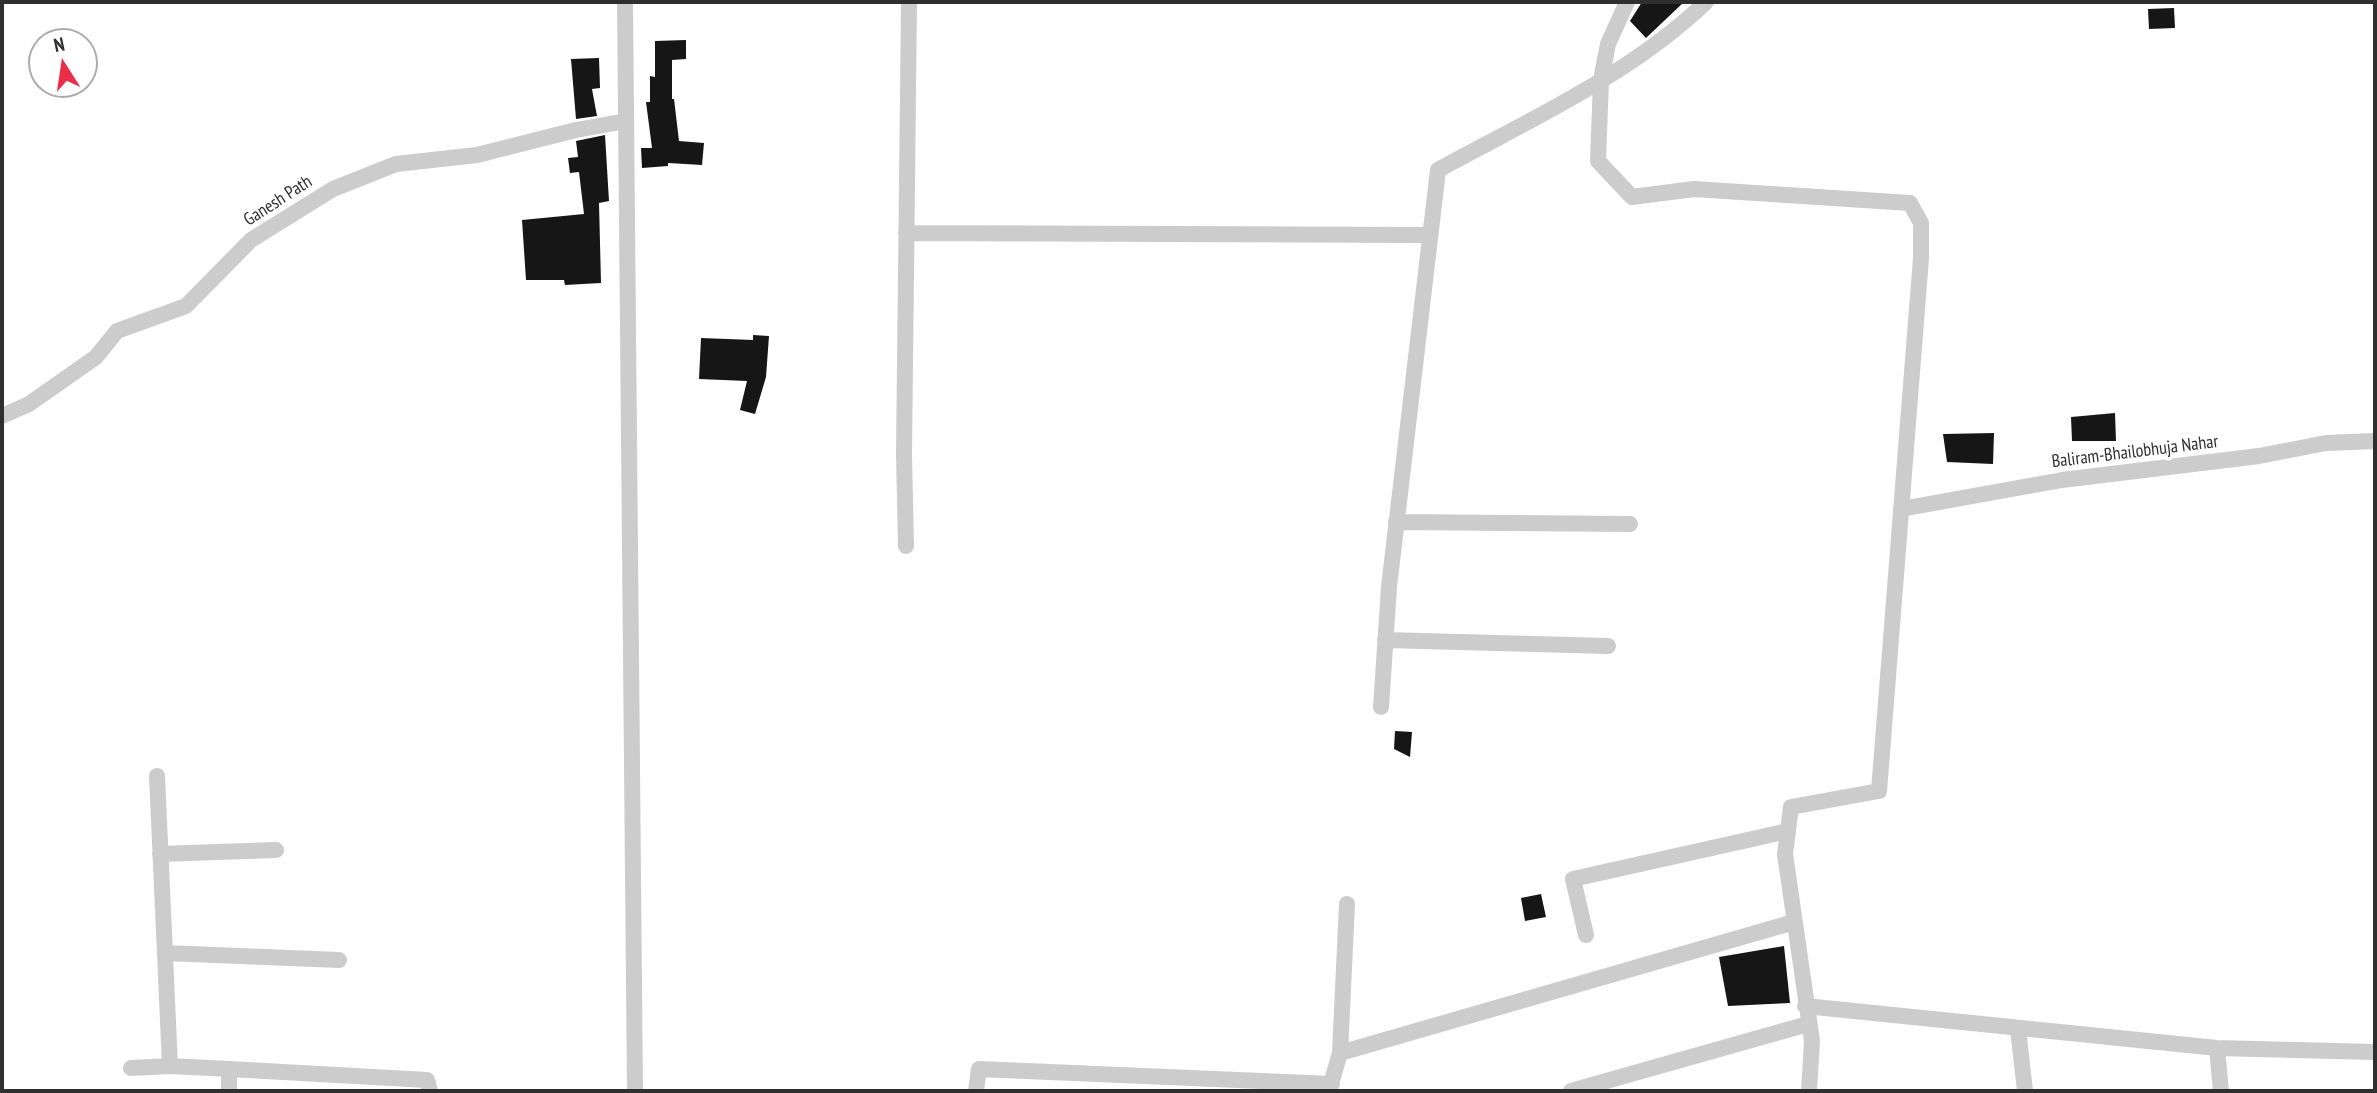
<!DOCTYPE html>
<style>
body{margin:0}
#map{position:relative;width:2377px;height:1093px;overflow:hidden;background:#fff;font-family:"PT Sans Narrow",sans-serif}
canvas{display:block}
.frame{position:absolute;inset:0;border:4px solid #2f2f2f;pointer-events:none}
.north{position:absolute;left:28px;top:28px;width:70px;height:70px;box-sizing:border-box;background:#fff;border:2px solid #acacac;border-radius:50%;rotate:348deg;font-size:19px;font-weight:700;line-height:28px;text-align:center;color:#2f2f2f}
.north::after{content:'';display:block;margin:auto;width:24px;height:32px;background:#eb2d47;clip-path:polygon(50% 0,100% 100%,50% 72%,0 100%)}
</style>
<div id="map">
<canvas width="2377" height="1093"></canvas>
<div class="frame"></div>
<div class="north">N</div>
</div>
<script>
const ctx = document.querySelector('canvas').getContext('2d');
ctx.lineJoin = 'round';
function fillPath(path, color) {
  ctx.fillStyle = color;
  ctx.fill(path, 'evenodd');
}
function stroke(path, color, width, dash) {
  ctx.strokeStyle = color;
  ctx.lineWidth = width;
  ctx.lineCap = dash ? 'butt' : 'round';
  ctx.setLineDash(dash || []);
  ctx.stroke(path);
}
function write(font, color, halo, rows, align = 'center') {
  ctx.font = font + ' "PT Sans Narrow",sans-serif';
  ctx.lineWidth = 7;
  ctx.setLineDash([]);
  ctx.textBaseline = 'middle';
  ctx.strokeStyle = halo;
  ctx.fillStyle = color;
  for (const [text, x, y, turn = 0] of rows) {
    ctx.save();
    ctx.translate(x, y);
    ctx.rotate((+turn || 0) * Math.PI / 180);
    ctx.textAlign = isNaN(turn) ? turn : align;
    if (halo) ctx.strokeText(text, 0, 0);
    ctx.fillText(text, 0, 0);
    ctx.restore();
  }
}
const building = new Path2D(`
 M1642 2H1684L1646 38 1630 21Z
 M2174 8 2175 28 2149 29 2148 9Z
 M686 40V59L672 60V99H674L679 141 704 143 702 165 668 163V166L642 168 641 148H652L646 102H650V76L655 77V41Z
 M599 58 600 88 592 89 597 116 576 119 571 59Z
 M605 135 609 201 599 203 601 283 565 285 564 280H526L522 220 584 214 579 172 570 173 568 158 578 157 576 141Z
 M753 335 769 336 766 377 755 414 740 410 747 381 699 379 701 338 753 340Z
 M2115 413 2116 441H2072L2071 417Z
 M1994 433 1993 464 1947 462 1943 434Z
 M1395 731 1412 732 1410 757 1394 749Z
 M1541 894 1546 917 1525 921 1521 898Z
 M1784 946 1790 1003 1728 1006 1719 957Z`);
const street = new Path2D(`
 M625 2 635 1091
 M1627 2 1608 44 1601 80 1598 161 1632 197 1694 189 1910 203 1921 223V258L1879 791 1791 807 1785 854 1812 1041 1809 1091
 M906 233 1430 235
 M2 416 29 404 96 357 117 331 186 306 251 240 333 189 396 164 477 155 576 130 626 121
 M1901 509 2062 480 2259 456 2326 443 2375 441
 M1396 522 1630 524
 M906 546 904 454 909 2
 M1385 640 1608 646
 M1381 707 1389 587 1438 170C1529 120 1630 75 1706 2
 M157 776 170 1066
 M160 854 276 850
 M1586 935 1573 879 1788 831
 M165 953 339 960
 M1805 1006 2217 1048 2375 1052
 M2018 1029 2025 1091
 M2217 1048 2221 1091
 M1340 1053 1794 922
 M131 1068 170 1066 229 1069
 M229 1091V1069L427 1080 430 1091
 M976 1091 979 1069 1332 1084
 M1329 1091 1340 1053 1347 904
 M1571 1091 1808 1024`);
const streetNames = [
 ["Ganesh Path",278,201,-33],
 ["Baliram-Bhailobhuja Nahar",2135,452,-7]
];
fillPath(building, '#161616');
stroke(street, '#ccc', 16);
write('18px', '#2f2f2f', '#fff', streetNames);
</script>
